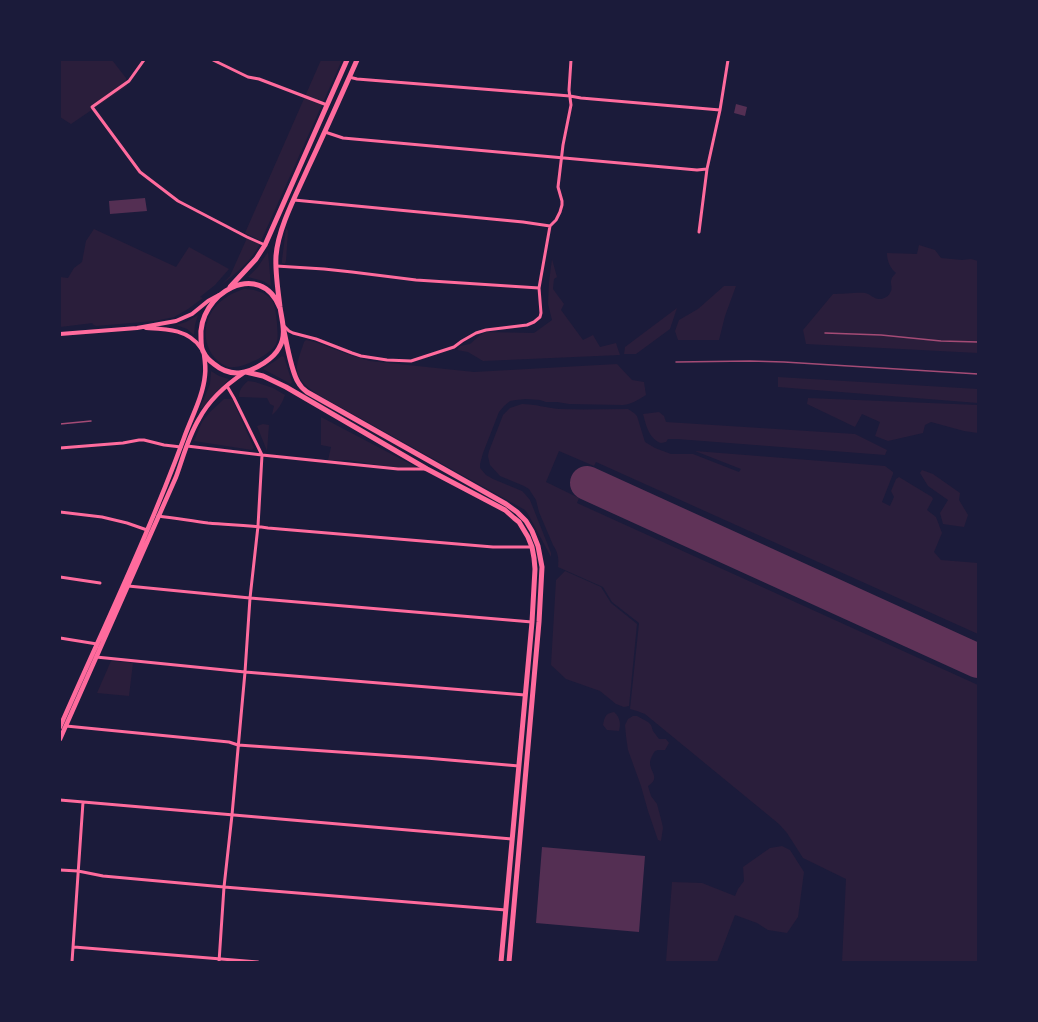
<!DOCTYPE html>
<style>
body{margin:0}
#map{position:relative;width:1038px;height:1022px;overflow:hidden;background:#1b1b3a;font-family:"Sofia Sans Condensed",sans-serif}
canvas{display:block}
.frame{position:absolute;inset:0;border:61px solid #1b1b3a;pointer-events:none}
</style>
<div id="map">
<canvas width="1038" height="1022"></canvas>
<div class="frame"></div>
</div>
<script>
const ctx = document.querySelector('canvas').getContext('2d');
ctx.lineJoin = 'round';
function fillPath(path, color) {
  ctx.fillStyle = color;
  ctx.fill(path, 'evenodd');
}
function stroke(path, color, width, dash) {
  ctx.strokeStyle = color;
  ctx.lineWidth = width;
  ctx.lineCap = dash ? 'butt' : 'round';
  ctx.setLineDash(dash || []);
  ctx.stroke(path);
}
const green = new Path2D(`
 M60 60H112L126 78 127 86 71 124 60 117Z
 M321 60H342L261 241 245 233Z
 M286 228 288 231 286 261 285 264 282 263V260Z
 M94 229 176 267 189 247 229 269 215 285 200 297 203 298 188 309 174 317 155 321 96 326 92 324 93 323 60 327V277L68 278 74 268 82 262 86 241Z
 M247 238 260 244C250 263 236 273 220 286L230 276Z
 M919 245 935 250 941 258 962 260 971 259 978 261V353L806 344 803 330 833 294C840 294 860 292 865 293 870 294 874 299 879 299 883 299 888 297 890 293 895 286 886 282 896 273 890 268 887 261 887 253L917 254Z
 M268 252 271 286 263 281 248 277 257 268Z
 M552 259 557 277 554 279 553 289 564 304 561 310 583 340 593 335 600 347 616 343 620 355 483 361 468 352 457 350 460 346 470 344 479 336 486 332 534 333 552 320 548 304 549 282Z
 M724 286H736L725 316 719 340H678L675 331 679 320 698 309Z
 M244 289C254 289 271 293 274 305 276 311 276 318 277 323 277 330 279 338 276 344 271 355 237 372 226 366 202 355 199 322 218 304 225 297 234 292 244 289Z
 M677 308 670 329 636 354H624L625 347Z
 M198 315 195 325 194 335 187 329 176 325 186 322Z
 M306 340 315 342 350 355 370 361 474 372 617 364 632 380 644 382 646 395C638 400 632 404 623 405L569 404 557 402H546L540 400 526 399 516 400 510 401 504 406 499 412 483 453 480 464V468L486 475 493 479 522 491 525 494 530 500 551 553V557L528 514 525 510 317 394C309 388 298 381 297 370 296 363 302 349 304 342Z
 M282 356 284 357 292 382 291 384 263 369 264 368 275 361Z
 M211 371 219 376 229 379 202 408H200L210 384Z
 M778 377 978 389V403L778 387Z
 M248 381 255 382 273 388 285 395C282 403 279 409 272 415L274 406 270 404 267 398 239 397C239 390 242 386 248 381Z
 M808 398 978 405V433L964 431 931 422 925 425 923 433 888 441 875 436 880 422 862 414 855 427 807 404Z
 M224 399H232L254 448 252 450 194 441 202 422 210 412Z
 M522 404C535 404 547 408 559 409 582 410 605 409 628 409L634 413 637 416 645 442 655 448 671 454H693L739 472 741 469 695 451 885 466 893 472V474L882 502 890 506 894 497 891 491 896 479 899 477 932 497 933 499 927 510 936 517 942 533 934 552 941 560 978 563V634L596 462 594 466 559 451 546 482 579 498 577 503 978 685V962H842L846 879 803 858 787 833 779 824 645 714 637 711 630 709 639 623 612 602 603 587 558 567C559 559 558 552 553 545L539 512 536 500 529 489 524 486 500 476 490 465 488 456 489 451 503 415 510 408Z
 M659 412 664 416 666 422 855 434 887 450 885 455 677 439H668L666 442 661 443C649 439 646 425 643 414Z
 M321 417 416 467 415 471 347 460H328L331 447 321 445Z
 M263 424 269 425 267 451 257 426Z
 M922 470 933 474 960 493 959 500 968 515 964 527 943 524 940 513 948 500 928 486 920 473Z
 M565 571 601 587 611 603 637 624 629 706 624 707 616 704 600 691 566 679 551 665 556 580Z
 M111 661 133 663 129 696 97 693Z
 M614 712C620 717 621 724 619 731L607 730 603 725C605 716 605 714 614 712Z
 M633 716H637L648 722 651 725 653 731 659 739H666L669 743 665 750H658L655 751C653 754 650 759 650 763 650 772 661 778 648 786L651 796 657 804 662 823 663 828 661 841 658 840 648 811 641 786 628 750 626 736 625 725 628 719Z
 M782 846 790 850 804 872 798 917 787 933 768 930 757 923 735 915 717 962H666L672 882 702 883 735 896 738 889 744 881 743 867 770 848Z`);
const runway = new Path2D(`
 M587 483 978 661`);
const building = new Path2D(`
 M736 104 747 107 745 116 734 113Z
 M145 198 147 211 110 214 109 201Z
 M542 847 645 856 639 932 536 923Z`);
const minor = new Path2D(`
 M144 60 129 81 92 107 140 172 178 201 247 237 265 245
 M213 60 248 77 259 79 327 105
 M349 77 357 79 570 96 581 98 720 110
 M325 132 343 138 697 170 707 169
 M294 200 523 222 550 226
 M699 232 707 169 720 110 728 60
 M276 266 324 269 352 272 416 280 539 288
 M284 326 289 331 293 333 316 339 352 353 361 356 387 360 411 361 454 347 462 341 476 333 486 330 527 325 534 322 540 317 541 313 539 288 550 226 556 220 560 212 562 205V201L558 187 563 145 571 105 569 90 571 60
 M187 446 262 455 398 469H426
 M60 448 123 443 139 440H144L164 445 181 447
 M60 512 102 517 127 523 147 530
 M158 516C175 518 192 521 208 523 228 525 248 525 268 528L493 547H532
 M60 577 100 583
 M128 586 250 598 532 622
 M60 638 97 644
 M96 657 245 672 525 695
 M66 726 229 742 238 745 426 758 519 766
 M60 800 512 839
 M60 870 78 871 103 876 224 887 506 910
 M74 947 258 962
 M72 962 83 802
 M219 962 224 887 232 815 245 672 250 598 258 526 262 455 234 398 227 386`);
const tertiary = new Path2D(`
 M146 328C166 329 188 329 201 348
 M60 334 137 328 176 321 192 314 208 301 219 295`);
const secondary = new Path2D(`
 M60 727C102 631 148 536 184 438 191 418 203 397 205 375 206 368 205 361 204 354
 M60 739 176 477C183 458 188 437 199 419 209 400 227 384 245 372`);
const primary = new Path2D(`
 M230 287 256 259 265 245 347 60
 M280 308C261 258 197 293 201 339 201 343 201 349 204 353 206 358 210 361 214 364 231 378 247 374 264 363 270 359 276 354 279 348 287 335 282 321 280 307 278 290 275 272 276 256 278 228 297 193 308 168 325 132 341 96 357 60
 M283 326C286 340 291 371 298 382 300 386 303 389 307 392L506 504 517 512 526 521 532 531 538 546 542 567 539 622 509 962
 M246 372 263 376 286 387 427 469 505 510 514 518 519 522 528 537 532 547 534 558 535 569 532 622 501 962`);
const rail = new Path2D(`
 M825 333 881 335 941 341 978 342
 M676 362 750 361 784 362 978 374
 M60 424 91 421`);
fillPath(green, '#2a1e3b');
stroke(runway, '#603358', 34);
fillPath(building, '#542f53');
stroke(minor, '#ff6b9d', 3);
stroke(tertiary, '#ff6b9d', 4);
stroke(secondary, '#ff6b9d', 4.5);
stroke(primary, '#ff6b9d', 5);
stroke(rail, '#a44b75', 1.5);
</script>
